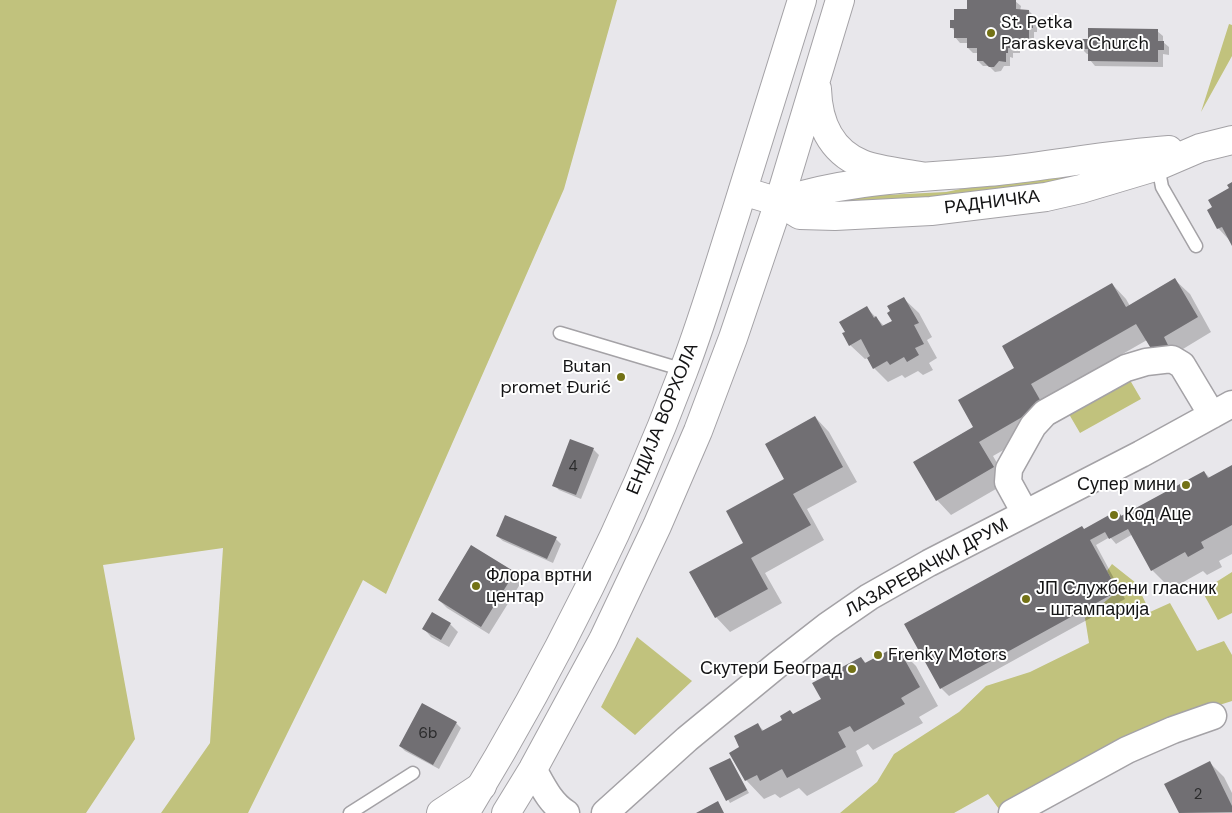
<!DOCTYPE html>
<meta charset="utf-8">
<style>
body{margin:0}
canvas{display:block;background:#e8e7eb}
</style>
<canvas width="1232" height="813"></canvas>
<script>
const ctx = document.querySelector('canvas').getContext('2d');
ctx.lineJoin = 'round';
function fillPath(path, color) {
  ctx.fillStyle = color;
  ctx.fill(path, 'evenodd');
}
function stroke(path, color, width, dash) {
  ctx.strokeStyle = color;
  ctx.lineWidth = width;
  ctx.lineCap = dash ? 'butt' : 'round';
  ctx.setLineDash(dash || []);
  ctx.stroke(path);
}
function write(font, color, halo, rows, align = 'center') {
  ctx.font = font + ' "DM Sans",sans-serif';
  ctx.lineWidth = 4;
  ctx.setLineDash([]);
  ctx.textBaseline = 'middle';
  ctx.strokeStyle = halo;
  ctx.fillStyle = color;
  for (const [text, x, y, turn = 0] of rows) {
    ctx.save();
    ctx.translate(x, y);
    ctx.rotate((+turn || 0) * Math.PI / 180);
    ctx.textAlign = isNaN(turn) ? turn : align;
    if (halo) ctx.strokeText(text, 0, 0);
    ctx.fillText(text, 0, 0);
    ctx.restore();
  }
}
const green = new Path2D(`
 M0 0H617L564 189 386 594 363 580 248 813H161L210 743 223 548 103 565 135 739 86 813H0Z
 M1229 24 1232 25V56L1201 112Z
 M1110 169 1004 193 844 202V197L946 192 980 185Z
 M1127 375 1141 399 1080 433 1066 409Z
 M1112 564 1136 583 1150 612 1170 603 1197 651 1224 641 1232 655V701L1137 731 1058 772 999 809 988 794 954 813H840L877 782 894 754 959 712 986 686 1030 672 1089 643 1085 618 1118 591 1107 571Z
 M1232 572V613L1218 620 1202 591Z
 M637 637 692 681 635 735 601 707Z`);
const shadow = new Path2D(`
 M978 0 1015 1 1021 6 1020 11H1029L1034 16V23L1037 26V32H1034V43H1020V53H1013V58L1010 57V66H1004L1001 71 995 72 989 66H983L978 61V53H973L968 48V43H960L955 37V31L951 27 955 21Z
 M1157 31 1163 36V42L1169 47V55L1163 54V67L1095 66 1090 60V54H1087L1082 49Z
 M1232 184V243L1218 228Z
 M1175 280 1190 294 1211 332 1178 352 1147 340 1044 399 1056 420 993 456 1008 482 951 515 937 500 975 428 1016 368 1112 284 1126 299 1130 306Z
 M904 299 919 313 932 337 927 340 937 358 929 363 933 370 923 375 918 371 905 378 902 375 888 382 874 368 868 358 865 359 850 345 867 308 884 326 893 322Z
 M815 417 829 432 857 482 807 509 824 540 765 573 782 603 730 632 716 617 745 543 786 480Z
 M571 440 594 450 599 455 581 499 559 490 554 485Z
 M1232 466V554L1219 561 1222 567 1207 575 1203 571 1171 589 1152 570 1133 534 1116 544 1110 537 1096 545 1125 599 949 696 941 688 1085 530 1118 512 1123 517 1204 472 1210 478Z
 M497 536 556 539 561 544 553 563 503 541Z
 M514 573 522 581 489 634 447 608 439 600Z
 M450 624 458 632 449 647 431 637 424 629Z
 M897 647 916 666 938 706 919 717 923 723 873 750 868 744 856 751 863 766 807 796 799 788 780 798 775 794 764 799 746 780 741 747 758 725 764 731 823 699 861 658 867 664Z
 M456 723 461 728 439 769 405 751 400 746Z
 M730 759 749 793 730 803 711 769Z
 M1210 763 1224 777 1232 793V813H1180L1166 784Z`);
const building = new Path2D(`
 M967 0H1016V9L1029 10V20H1033V28H1029V39H1016V48H1008V53H1006V62L999 61 994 67H989L983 61H977V48H967V38H954V28H950V20H954V9H967Z
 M1088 28 1158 29V41H1164V50H1158V62L1088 61V49H1081L1080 39H1088Z
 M1232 182V246L1222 227 1217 229 1207 210 1212 207 1208 200 1229 188 1227 185Z
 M1175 278 1198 317 1164 337 1169 347 1155 355 1136 324 1031 384 1043 405 979 442 994 467 936 501 913 462 973 427 958 400 1014 368 1002 346 1112 283 1126 307Z
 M904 297 919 323 914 325 924 344 915 348 919 355 907 362 904 357 890 365 887 361 873 369 867 358 870 356 861 339 849 346 842 333 845 332 839 322 867 306 874 318 876 316 882 326 892 321 887 313 890 311 887 306Z
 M815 416 843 467 793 494 811 525 751 558 768 589 715 618 689 572 743 543 726 511 784 479 765 444Z
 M570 439 594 448 576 495 552 486Z
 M1232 465V525L1201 542 1204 548 1188 557 1185 552 1151 571 1128 529 1109 539 1105 532 1090 540 1118 591 940 689 904 624 1082 526 1084 529 1118 510 1121 516 1204 471 1208 478Z
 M505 515 557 537 547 559 496 536Z
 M471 545 515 572 481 627 438 600Z
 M432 612 451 623 441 640 422 629Z
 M897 646 920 687 901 698 905 704 854 732 850 726 838 732 846 747 787 778 782 769 760 781 757 775 745 781 729 753 739 747 734 736 758 723 762 731 782 720 780 716 790 710 793 714 821 699 812 683 861 657 865 663Z
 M422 703 457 722 433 765 399 746Z
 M730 758 747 790 726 801 709 768Z
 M1210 761 1232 806V812L1179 813 1164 784Z
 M718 801 724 813H696Z`);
const lane = new Path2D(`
 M1158 166 1162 187 1196 246
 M560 333 684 370
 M350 813 413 773`);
const street = new Path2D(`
 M1025 513 1008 482 1009 469 1033 426 1045 413 1126 368 1146 362 1172 359 1182 365 1212 415
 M533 769C542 785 550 803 566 813
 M605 813 687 739 777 665 827 626 869 597 929 563 1141 454 1232 404
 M1012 813 1127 750 1173 730 1213 716`);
const secondary = new Path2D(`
 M743 191 779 202 800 215 835 216 931 211 1046 197 1081 189 1158 166 1200 148 1232 140
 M779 202C850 178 925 178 998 171 1055 165 1112 154 1169 150
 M441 813 482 786`);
const primary = new Path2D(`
 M817 89C818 121 830 151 862 164 876 170 904 173 920 176
 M465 813C551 672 625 526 683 372 703 320 719 265 736 212 758 141 780 71 802 0
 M506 813 533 769 603 640 657 526 698 431 733 338 779 202 840 0`);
const markers = [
 [991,33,5,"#737216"],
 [621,377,5,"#737216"],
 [1186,485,5,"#737216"],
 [1114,515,5,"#737216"],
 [476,586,5,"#737216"],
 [1026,599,5,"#737216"],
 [878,655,5,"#737216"],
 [852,669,5,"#737216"]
];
const numberNames = [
 ["4",573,467],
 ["6b",428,734],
 ["2",1198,795]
];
const poiNames = [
 ["St. Petka",1001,23],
 ["Paraskeva Church",1001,44],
 ["Butan",611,367,"right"],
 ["promet Đurić",611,388,"right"],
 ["Супер мини",1176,485,"right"],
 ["Код Аце",1124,515],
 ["Флора вртни",486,576],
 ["центар",486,597],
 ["ЈП Службени гласник",1036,589],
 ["- штампарија",1036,610],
 ["Frenky Motors",888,655],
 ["Скутери Београд",842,669,"right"]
];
const streetNames = [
 ["РАДНИЧКА",992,203,-7],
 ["ЕНДИЈА ВОРХОЛА",663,419,-68],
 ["ЛАЗАРЕВАЧКИ ДРУМ",927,568,-29]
];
fillPath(green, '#c1c27d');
fillPath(shadow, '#0003');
fillPath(building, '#716f73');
stroke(lane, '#a4a2a6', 15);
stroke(street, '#a4a2a6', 29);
stroke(secondary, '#a4a2a6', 30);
stroke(primary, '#a4a2a6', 30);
stroke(lane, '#fff', 12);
stroke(street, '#fff', 26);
stroke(secondary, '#fff', 28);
stroke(primary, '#fff', 28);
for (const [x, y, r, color] of markers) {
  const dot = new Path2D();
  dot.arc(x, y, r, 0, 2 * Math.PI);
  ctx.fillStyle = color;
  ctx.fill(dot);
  stroke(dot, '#fff', 2);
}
write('15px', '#2b2b2c', null, numberNames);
write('18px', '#141415', '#fff', poiNames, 'left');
write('18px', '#141415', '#fff', streetNames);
</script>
